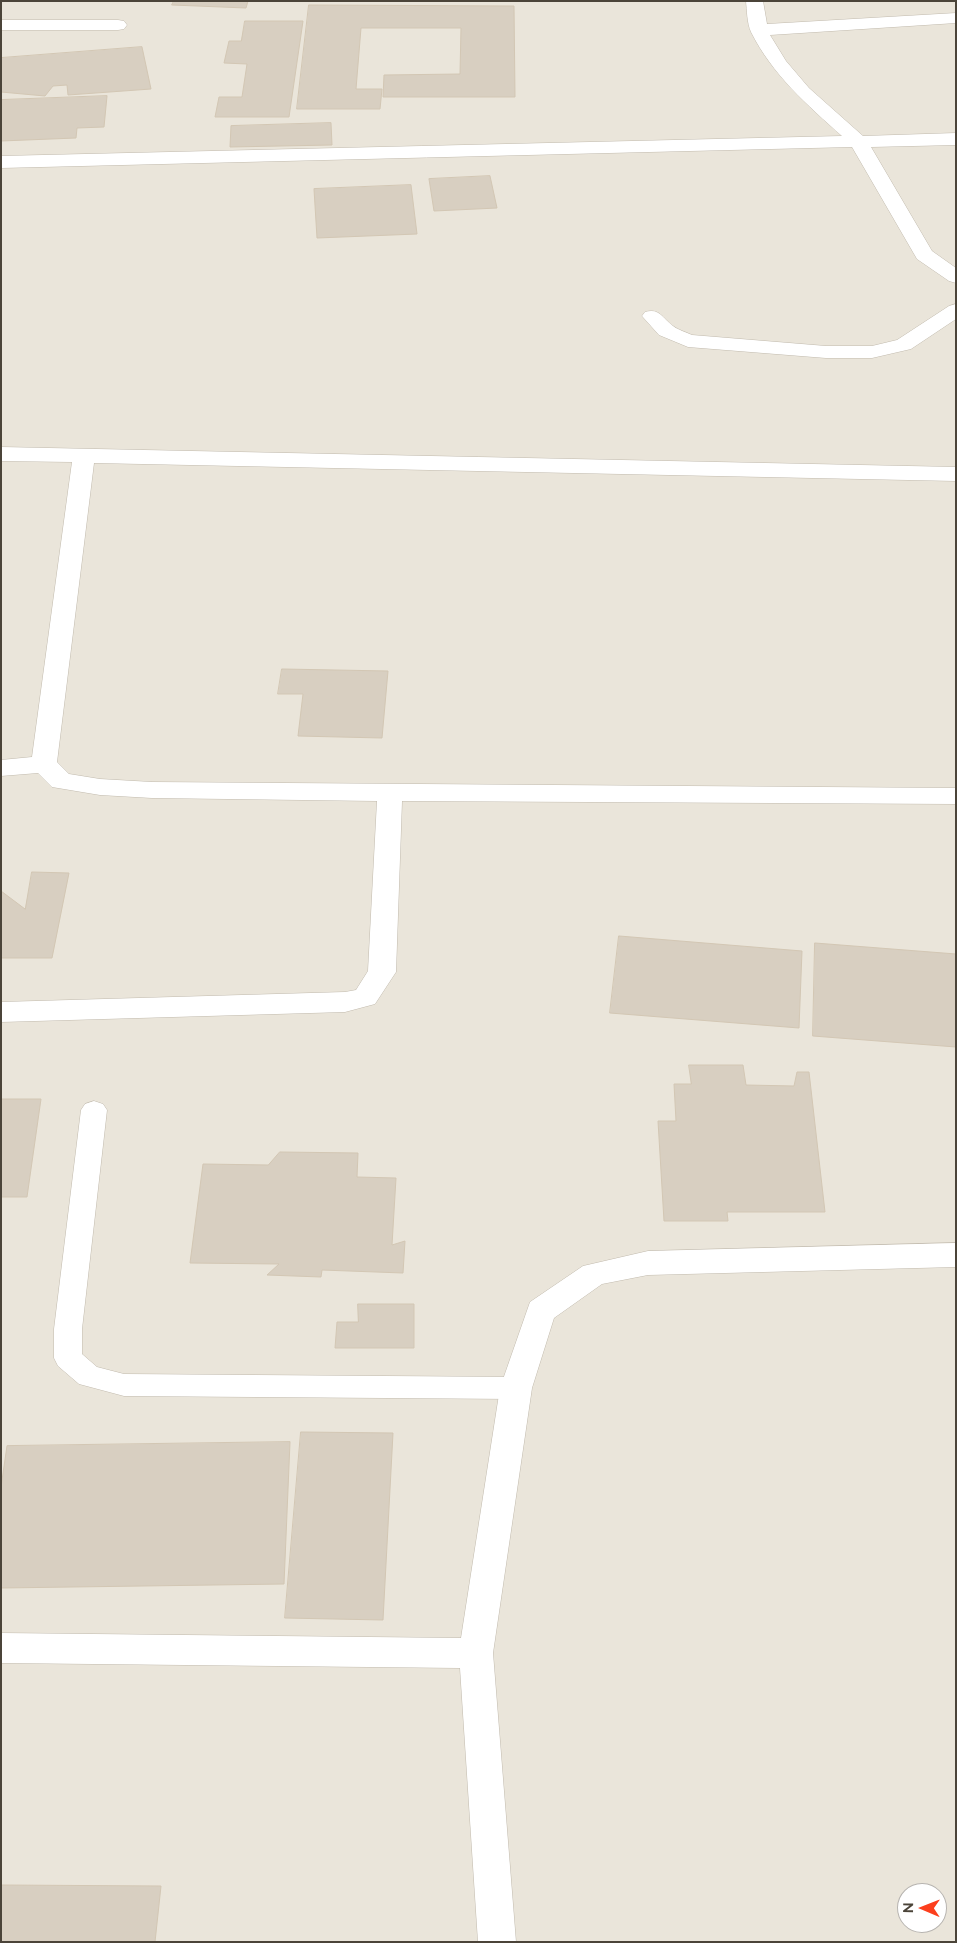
<!DOCTYPE html>
<style>
body{margin:0}
#map{position:relative;width:957px;height:1943px;overflow:hidden;background:#f6f3ec;font-family:Raleway,sans-serif}
canvas{display:block}
.frame{position:absolute;inset:0;border:2px solid #4b4439;pointer-events:none}
.north{position:absolute;left:897px;top:1883px;width:50px;height:50px;box-sizing:border-box;background:#fff;border:1px solid #b7b4b0;border-radius:50%;rotate:271deg;font-size:14px;font-weight:700;line-height:20px;text-align:center;color:#4b4439}
.north::after{content:'';display:block;margin:auto;width:18px;height:22px;background:#fc3f1d;clip-path:polygon(50% 0,100% 100%,50% 72%,0 100%)}
</style>
<div id="map">
<canvas width="957" height="1943"></canvas>
<div class="frame"></div>
<div class="north">N</div>
</div>
<script>
const ctx = document.querySelector('canvas').getContext('2d');
ctx.lineJoin = 'round';
function fillPath(path, color) {
  ctx.fillStyle = color;
  ctx.fill(path, 'evenodd');
}
function stroke(path, color, width, dash) {
  ctx.strokeStyle = color;
  ctx.lineWidth = width;
  ctx.lineCap = dash ? 'butt' : 'round';
  ctx.setLineDash(dash || []);
  ctx.stroke(path);
}
const residential = new Path2D(`
 M1 1H956V1942H1ZM907 1893H937V1923H907Z`);
const building = new Path2D(`
 M174 1H248L246 8 172 5Z
 M309 5 514 6 515 97H383L384 75 460 74 461 28H361L356 89H382L380 109H297Z
 M245 21H303L289 117H215L219 97H242L247 64 224 63 229 41H241Z
 M142 47 151 89 68 95 67 85 53 86 45 96 1 92V58Z
 M107 96 104 127 77 128 76 138 1 141V100Z
 M331 123 332 145 230 147 231 126Z
 M490 176 497 208 434 211 429 179Z
 M411 185 417 234 317 238 314 189Z
 M282 669 388 671 382 738 298 736 303 694H278Z
 M32 872 69 873 52 958H1V891L25 909Z
 M619 936 802 951 799 1028 610 1013Z
 M815 943 956 954V1047L813 1036Z
 M689 1065H743L746 1085 794 1086 797 1072H809L825 1212H727L728 1221H664L658 1121H676L674 1084H691Z
 M1 1099H41L27 1197H1Z
 M280 1152 358 1153 357 1177 396 1178 392 1245 405 1241 403 1273 322 1270 321 1277 267 1275 279 1264 190 1263 203 1164 268 1165Z
 M358 1304H414V1348H335L337 1322H358Z
 M301 1432 393 1433 383 1620 285 1618Z
 M290 1442 284 1584 1 1588V1487L7 1446Z
 M1 1885 161 1886 155 1942H1Z`);
const lane = new Path2D(`
 M94 1101 103 1104 107 1110 82 1329V1354L97 1367 124 1374 516 1377 526 1380 530 1388 526 1396 516 1399 124 1396 79 1384 58 1366 54 1358V1329L81 1110 85 1104Z`);
const street = new Path2D(`
 M746 1H763L767 24 956 13V23L770 35 786 61 809 88 863 136 956 133V145L871 147 932 251 956 268V283L949 281 917 259 852 147 1 168V156L842 136C807 105 772 74 751 32 747 23 747 11 746 1Z
 M1 20H118L124 21 127 25 124 29 118 30H1Z
 M956 304V319L911 349 872 358H826L688 347 659 335 642 316 645 312C660 308 662 318 673 326 678 330 686 332 692 335L826 346H872L897 340 949 306Z
 M1 447 956 467V481L94 463 57 762 69 774 100 779 152 782 956 788V804L402 801 396 972 375 1004 345 1012 1 1022V1002L345 992 356 990 368 971 377 801 152 798 100 795 52 787 38 773 1 776V760L32 757 72 462 1 461Z
 M956 1243V1267L648 1275 602 1284 554 1318 532 1388 493 1653 516 1942H478L460 1668 1 1663V1633L461 1638 500 1388 530 1302 583 1266 648 1251Z`);
fillPath(residential, '#eae5da');
fillPath(building, '#d8cfc1');
stroke(building, '#d3c7b4', 1);
stroke(lane, '#c2bbae', 1);
stroke(street, '#c2bbae', 1);
fillPath(lane, '#fff');
fillPath(street, '#fff');
</script>
